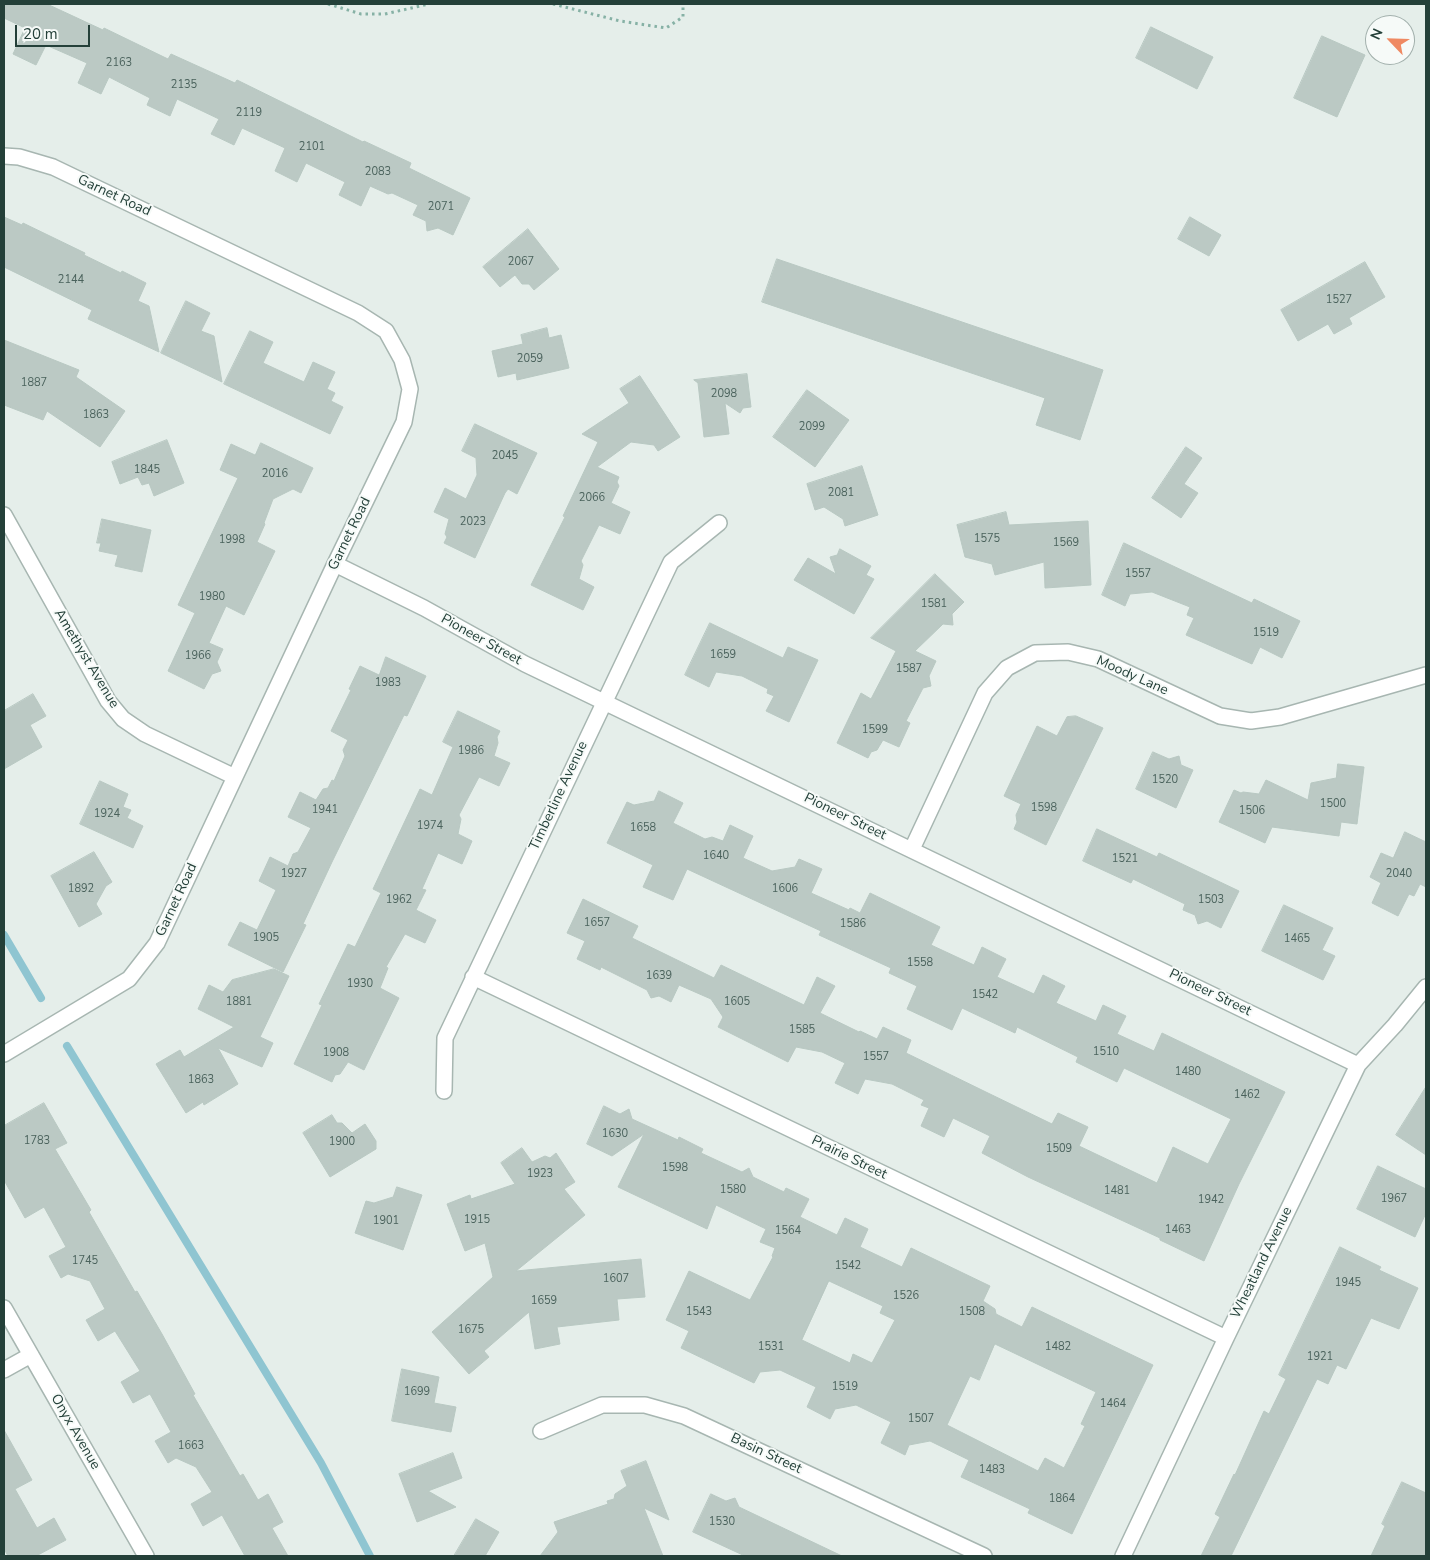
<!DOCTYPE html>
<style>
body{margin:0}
#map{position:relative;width:1430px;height:1560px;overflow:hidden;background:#e5eeea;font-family:"Nunito Sans",sans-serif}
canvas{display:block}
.frame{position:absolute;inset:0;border:5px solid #244039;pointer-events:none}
.north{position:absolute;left:1365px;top:15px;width:50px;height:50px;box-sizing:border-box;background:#f6faf8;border:1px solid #a2b0ac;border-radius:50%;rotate:294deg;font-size:14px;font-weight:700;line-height:20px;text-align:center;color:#244039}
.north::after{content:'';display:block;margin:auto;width:18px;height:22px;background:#ef8962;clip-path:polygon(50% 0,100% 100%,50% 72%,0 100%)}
.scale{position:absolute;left:15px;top:25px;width:75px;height:22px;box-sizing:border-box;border:2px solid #244039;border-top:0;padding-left:6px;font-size:15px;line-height:18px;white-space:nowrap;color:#244039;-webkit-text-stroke:4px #f6faf8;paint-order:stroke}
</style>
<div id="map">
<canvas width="1430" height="1560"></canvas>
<div class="frame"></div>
<div class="north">N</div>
<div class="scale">20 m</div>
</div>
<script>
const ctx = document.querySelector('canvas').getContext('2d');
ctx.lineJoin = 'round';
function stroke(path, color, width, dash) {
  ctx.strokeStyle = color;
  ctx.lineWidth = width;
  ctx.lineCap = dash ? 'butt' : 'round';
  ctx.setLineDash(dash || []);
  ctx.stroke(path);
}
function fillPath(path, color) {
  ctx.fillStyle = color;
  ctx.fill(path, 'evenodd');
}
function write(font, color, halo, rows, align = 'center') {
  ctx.font = font + ' "Nunito Sans",sans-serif';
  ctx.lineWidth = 4;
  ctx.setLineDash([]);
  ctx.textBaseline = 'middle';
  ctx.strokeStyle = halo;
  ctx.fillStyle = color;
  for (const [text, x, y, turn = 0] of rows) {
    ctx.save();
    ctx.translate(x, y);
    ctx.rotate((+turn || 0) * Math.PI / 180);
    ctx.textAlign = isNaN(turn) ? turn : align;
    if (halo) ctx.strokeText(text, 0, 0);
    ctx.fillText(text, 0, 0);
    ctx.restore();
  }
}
const stream = new Path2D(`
 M4 935 41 998
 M67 1046 321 1463 370 1556`);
const building = new Path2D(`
 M4 4H47L103 30 104 28 168 59 171 54 235 83 237 80 363 142 364 141 411 163 409 168 470 198 453 235 438 228 427 231 426 221 413 215 418 205 392 193 388 194 370 186 361 206 339 195 345 182 306 163 297 182 275 171 285 148 242 128 234 145 211 134 219 119 177 99 170 116 147 105 150 98 109 77 101 94 78 83 87 63 46 45 36 65 13 54 25 28 4 18Z
 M1151 27 1213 57 1197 89 1136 58Z
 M1322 36 1365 55 1337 117 1294 98Z
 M4 217 22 225 23 223 85 253 84 255 121 273 122 271 146 283 138 301 149 306 159 352 88 319 92 310 4 267Z
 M1190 217 1221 235 1209 256 1178 239Z
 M528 229 559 269 534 290 529 284H522L515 275 500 287 483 267Z
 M777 259 1103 370 1080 440 1036 425 1045 398 762 302Z
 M1365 262 1385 297 1349 318 1352 324 1334 334 1328 324 1298 341 1281 310Z
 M186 301 210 313 201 331 214 336 222 382 161 353Z
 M547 328 549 338 561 335 569 368 517 380 516 373 498 377 492 351 523 344 521 335Z
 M250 331 273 342 263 363 304 382 313 362 335 372 327 389 335 393 331 401 343 407 330 434 224 384Z
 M4 340 79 370 76 377 125 411 100 447 47 411 43 420 4 405Z
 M747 374 751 407 743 408 740 413 725 403 729 434 704 437 698 383 694 380Z
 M640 376 680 437 658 451 654 445 631 442 597 467 619 477 617 482 619 486 611 503 630 512 620 534 599 525 581 561 583 565 579 579 594 587 583 610 531 585 565 517 563 516 598 442 582 434 629 403 620 389Z
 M807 390 849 420 815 467 773 437Z
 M475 424 537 453 517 494 508 489 505 493 475 558 444 543 447 537 445 534 449 519 434 512 445 488 466 499 477 475 476 458 462 451Z
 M167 440 184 483 154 496 149 483 142 485 138 477 120 484 112 462Z
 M261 443 313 468 301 493 293 489 273 499 264 523 265 524 257 542 275 551 244 615 226 606 209 643 223 649 217 662 221 671 212 674 204 689 168 671 195 613 178 605 238 478 220 470 231 444 255 455Z
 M1186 447 1202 458 1184 484 1198 493 1181 518 1152 498Z
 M862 466 878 515 845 526 843 519 824 507 815 510 807 484Z
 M1006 512 1009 525 1088 521 1091 585 1045 588 1044 562 995 575 992 564 965 557 957 525Z
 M102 519 151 530 142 572 115 566 118 555 99 551 101 543H97Z
 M1124 543 1252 603 1254 599 1300 621 1282 658 1260 647 1252 664 1186 635 1194 618 1187 615 1190 607 1152 592 1130 594 1125 606 1102 595Z
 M840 549 871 566 866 575 874 579 854 614 794 580 808 558 836 574 830 557 837 555Z
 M935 574 964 602 952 614 953 625 943 624 915 651 936 661 929 676 931 686 923 688 906 721 910 723 899 747 883 740 877 750 871 752 868 758 837 743 861 693 871 699 896 651 871 638Z
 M710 623 783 658 788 647 818 660 789 722 766 711 774 696 767 693 768 689 742 676 716 672 709 687 685 675Z
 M386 657 426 676 407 716 404 715 332 862 303 924 306 925 283 972 228 945 240 922 257 930 276 890 259 881 270 857 288 866 293 854 298 852 311 828 288 817 300 792 316 800 323 789 328 788 332 780 334 781 345 756 343 750 348 740 331 731 351 690 349 689 360 666 379 675Z
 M33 694 46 716 30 725 42 747 4 769V711Z
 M458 711 500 731 497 737 498 743 494 756 510 763 499 786 479 777 459 815 461 819 458 834 472 841 462 864 438 853 422 889 426 890 416 910 436 920 425 943 405 934 386 967 388 968 380 988 399 998 364 1070 348 1062 340 1074 335 1075 332 1082 294 1064 322 1005 319 1004 348 944 355 947 381 893 373 889 420 789 432 795 453 747 443 742Z
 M1076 716 1103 728 1046 845 1014 829 1017 822 1016 815 1021 804 1004 796 1037 726 1057 736 1067 717Z
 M1153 752 1169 759 1179 756 1181 765 1193 770 1176 808 1136 789Z
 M1338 764 1364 767 1357 824 1341 822 1339 836 1272 827 1265 843 1219 822 1234 790 1241 793 1243 792 1259 794 1266 780 1308 800 1311 783 1336 778Z
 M100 781 128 794 123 807 131 810 127 818 143 826 133 848 80 824Z
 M659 791 683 803 673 823 705 839 712 837 723 841 730 825 753 836 743 858 772 871 795 867 799 859 822 869 811 893 849 910 850 908 860 913 870 893 940 927 931 945 974 965 982 947 1006 959 997 977 1034 994 1043 975 1065 986 1056 1003 1096 1021 1103 1005 1126 1016 1117 1034 1154 1051 1162 1033 1285 1092 1239 1184 1204 1261 1160 1240V1238L1028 1177 982 1153 990 1136 953 1118 944 1137 921 1126 929 1108 921 1105 924 1100 892 1084 865 1079 858 1094 835 1083 845 1063 822 1052 796 1047 788 1062 718 1027 723 1017 711 999 679 985 671 1002 659 996 651 998 647 990 601 967 600 970 577 959 585 941 567 933 583 899 638 926 632 938 714 978 721 965 804 1005 817 977 835 986 820 1013 859 1032 860 1031 877 1039 883 1027 911 1040 906 1053 990 1094 1052 1124 1058 1113 1088 1127 1079 1146 1157 1183 1173 1147 1208 1164 1231 1119 1124 1068 1117 1082 1076 1062 1078 1057 1017 1027 1015 1033 962 1008 952 1030 907 1009 917 986 889 973 891 968 819 935 821 931 687 869 673 900 643 887 653 865 607 843 627 802 634 805 654 801Z
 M1097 829 1157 857 1159 853 1239 891 1221 928 1207 921 1198 924 1195 915 1183 910 1185 904 1133 879 1131 883 1083 861Z
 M1405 832 1426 842V887L1420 884 1414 896 1409 894 1398 916 1372 903 1381 883 1370 877 1381 853 1393 858Z
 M94 852 112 882 106 886 96 904 102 914 79 927 51 876Z
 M1284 905 1333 928 1322 950 1335 956 1323 980 1262 951Z
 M274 969 289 976 260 1037 273 1043 262 1067 218 1048 238 1084 204 1105 203 1102 186 1113 156 1064 180 1050 184 1057 234 1027 198 1009 209 985 223 992 232 980Z
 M1426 1087V1155L1396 1135Z
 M44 1103 67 1143 55 1149 91 1210 89 1212 135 1292 137 1291 162 1334 195 1394 193 1395 240 1476 243 1474 258 1500 268 1494 283 1522 272 1528 288 1556H245L222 1515 203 1526 191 1504 212 1492 196 1467 176 1458 168 1463 155 1441 171 1432 150 1394 133 1403 121 1382 140 1371 115 1331 98 1341 86 1320 105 1309 90 1281 68 1274 61 1278 49 1256 66 1247 44 1207 25 1218 4 1180V1126Z
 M604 1106 620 1114 629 1109 632 1119 678 1140 679 1137 703 1149 701 1153 742 1172 749 1168 753 1177 784 1192 786 1188 809 1199 800 1217 837 1235 845 1218 868 1229 860 1247 902 1267 911 1248 990 1286 983 1301 995 1309 996 1314 1022 1327 1032 1307 1153 1365 1072 1534 1028 1513 1030 1509 961 1477 969 1460 930 1441 909 1445 905 1455 881 1443 891 1422 856 1405 835 1409 830 1419 807 1407 816 1387 780 1370 760 1372 754 1383 681 1348 689 1331 666 1320 689 1271 750 1300 773 1257 772 1256 775 1248 760 1242 766 1229 716 1205 707 1229 618 1187 644 1134 612 1156 587 1144ZM829 1281 883 1306 880 1313 895 1320 872 1363 853 1354 850 1363 802 1340ZM995 1344 1096 1392 1081 1424 1085 1426 1064 1468 1045 1458 1038 1471 947 1425 970 1376 979 1380Z
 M332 1115 337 1123H342L352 1133 365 1124 376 1141V1149L330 1177 303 1133Z
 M522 1148 532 1162 545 1156 550 1158 556 1153 575 1182 564 1189 585 1215 516 1271 641 1259 645 1297 617 1299 619 1320 557 1327 560 1344 535 1349 529 1312 484 1351 489 1357 469 1374 432 1332 493 1277 485 1243 465 1251 447 1204 470 1195 471 1199 515 1184 501 1163Z
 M1378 1166 1426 1189V1213L1415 1237 1357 1209Z
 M397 1187 422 1195 403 1250 355 1233 366 1201 374 1203 393 1197Z
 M1340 1247 1381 1267 1379 1270 1418 1288 1399 1329 1371 1318 1346 1369 1337 1365 1328 1384 1317 1379 1231 1556H1201L1220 1517 1215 1514 1234 1474 1235 1475 1264 1411 1269 1414 1286 1379 1279 1375Z
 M402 1369 439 1377 434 1403 456 1407 451 1432 392 1421Z
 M4 1430 32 1480 15 1489 37 1528 54 1518 66 1540 36 1556H8L4 1549Z
 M453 1453 462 1478 428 1491 456 1507 417 1522 399 1474Z
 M646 1461 669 1520 644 1508 663 1556H540L558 1532 554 1522 608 1504 607 1501 614 1499 615 1494 627 1486 621 1471Z
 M1402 1482 1426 1493V1556H1371L1385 1526 1382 1524Z
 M711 1494 726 1501 735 1498 739 1507 842 1556H745L693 1532Z
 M476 1519 499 1532 485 1556H454Z`);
const path = new Path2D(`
 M328 4 361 14H385L429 4
 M553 4 620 21 666 28 683 17V4`);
const minor = new Path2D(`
 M4 156 19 157 53 167 358 313 386 331 402 360 410 389 404 422 335 564 157 943 129 979 4 1054
 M4 515 108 701 123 719 145 734 235 777
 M335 564 424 608 525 664 1358 1065
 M912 849 985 693 1007 668 1035 653 1068 652 1098 659 1220 716 1251 721 1280 717 1426 675
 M473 977 1226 1338
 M444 1091 445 1038 671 562 719 523
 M4 1308 146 1556
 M4 1370 31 1355
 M541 1431 602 1405H645L684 1416 984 1556
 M1123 1556 1226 1338 1358 1065 1395 1025 1426 987`);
const numberNames = [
 ["2163",119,63],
 ["2135",184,85],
 ["2119",249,113],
 ["2101",312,147],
 ["2083",378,172],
 ["2071",441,207],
 ["2067",521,262],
 ["2144",71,280],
 ["1527",1339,300],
 ["2059",530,359],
 ["1887",34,383],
 ["2098",724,394],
 ["1863",96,415],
 ["2099",812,427],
 ["2045",505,456],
 ["1845",147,470],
 ["2016",275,474],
 ["2081",841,493],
 ["2066",592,498],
 ["2023",473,522],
 ["1575",987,539],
 ["1998",232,540],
 ["1569",1066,543],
 ["1557",1138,574],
 ["1980",212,597],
 ["1581",934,604],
 ["1519",1266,633],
 ["1659",723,655],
 ["1966",198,656],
 ["1587",909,669],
 ["1983",388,683],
 ["1599",875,730],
 ["1986",471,751],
 ["1520",1165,780],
 ["1500",1333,804],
 ["1598",1044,808],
 ["1941",325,810],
 ["1506",1252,811],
 ["1924",107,814],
 ["1974",430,826],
 ["1658",643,828],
 ["1640",716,856],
 ["1521",1125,859],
 ["1927",294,874],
 ["2040",1399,874],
 ["1892",81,889],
 ["1606",785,889],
 ["1962",399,900],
 ["1503",1211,900],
 ["1657",597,923],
 ["1586",853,924],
 ["1905",266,938],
 ["1465",1297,939],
 ["1558",920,963],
 ["1639",659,976],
 ["1930",360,984],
 ["1542",985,995],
 ["1881",239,1002],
 ["1605",737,1002],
 ["1585",802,1030],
 ["1510",1106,1052],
 ["1908",336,1053],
 ["1557",876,1057],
 ["1480",1188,1072],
 ["1863",201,1080],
 ["1462",1247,1095],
 ["1630",615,1134],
 ["1783",37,1141],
 ["1900",342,1142],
 ["1509",1059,1149],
 ["1598",675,1168],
 ["1923",540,1174],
 ["1580",733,1190],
 ["1481",1117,1191],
 ["1967",1394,1199],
 ["1942",1211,1200],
 ["1915",477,1220],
 ["1901",386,1221],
 ["1463",1178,1230],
 ["1564",788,1231],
 ["1745",85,1261],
 ["1542",848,1266],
 ["1607",616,1279],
 ["1945",1348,1283],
 ["1526",906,1296],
 ["1659",544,1301],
 ["1543",699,1312],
 ["1508",972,1312],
 ["1675",471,1330],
 ["1531",771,1347],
 ["1482",1058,1347],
 ["1921",1320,1357],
 ["1519",845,1387],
 ["1699",417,1392],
 ["1464",1113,1404],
 ["1507",921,1419],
 ["1663",191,1446],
 ["1483",992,1470],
 ["1864",1062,1499],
 ["1530",722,1522]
];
const streetNames = [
 ["Garnet Road",114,196,25],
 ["Garnet Road",350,534,-64],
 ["Pioneer Street",481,640,29],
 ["Amethyst Avenue",86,659,59],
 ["Moody Lane",1132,676,24],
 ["Timberline Avenue",559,796,-65],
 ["Pioneer Street",845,817,26],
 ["Garnet Road",177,900,-65],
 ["Pioneer Street",1210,993,26],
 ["Prairie Street",849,1158,26],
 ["Wheatland Avenue",1262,1263,-64],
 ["Onyx Avenue",75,1432,60],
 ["Basin Street",766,1454,25]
];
stroke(stream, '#8fc5d1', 8);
fillPath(building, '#bbc9c4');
stroke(building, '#b8c8c2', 1);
stroke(minor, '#a7b6b1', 18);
stroke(path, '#86b1a5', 3, [2.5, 4]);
stroke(minor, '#fff', 15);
write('11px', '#4a625c', null, numberNames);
write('14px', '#244039', '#f6faf8', streetNames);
</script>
